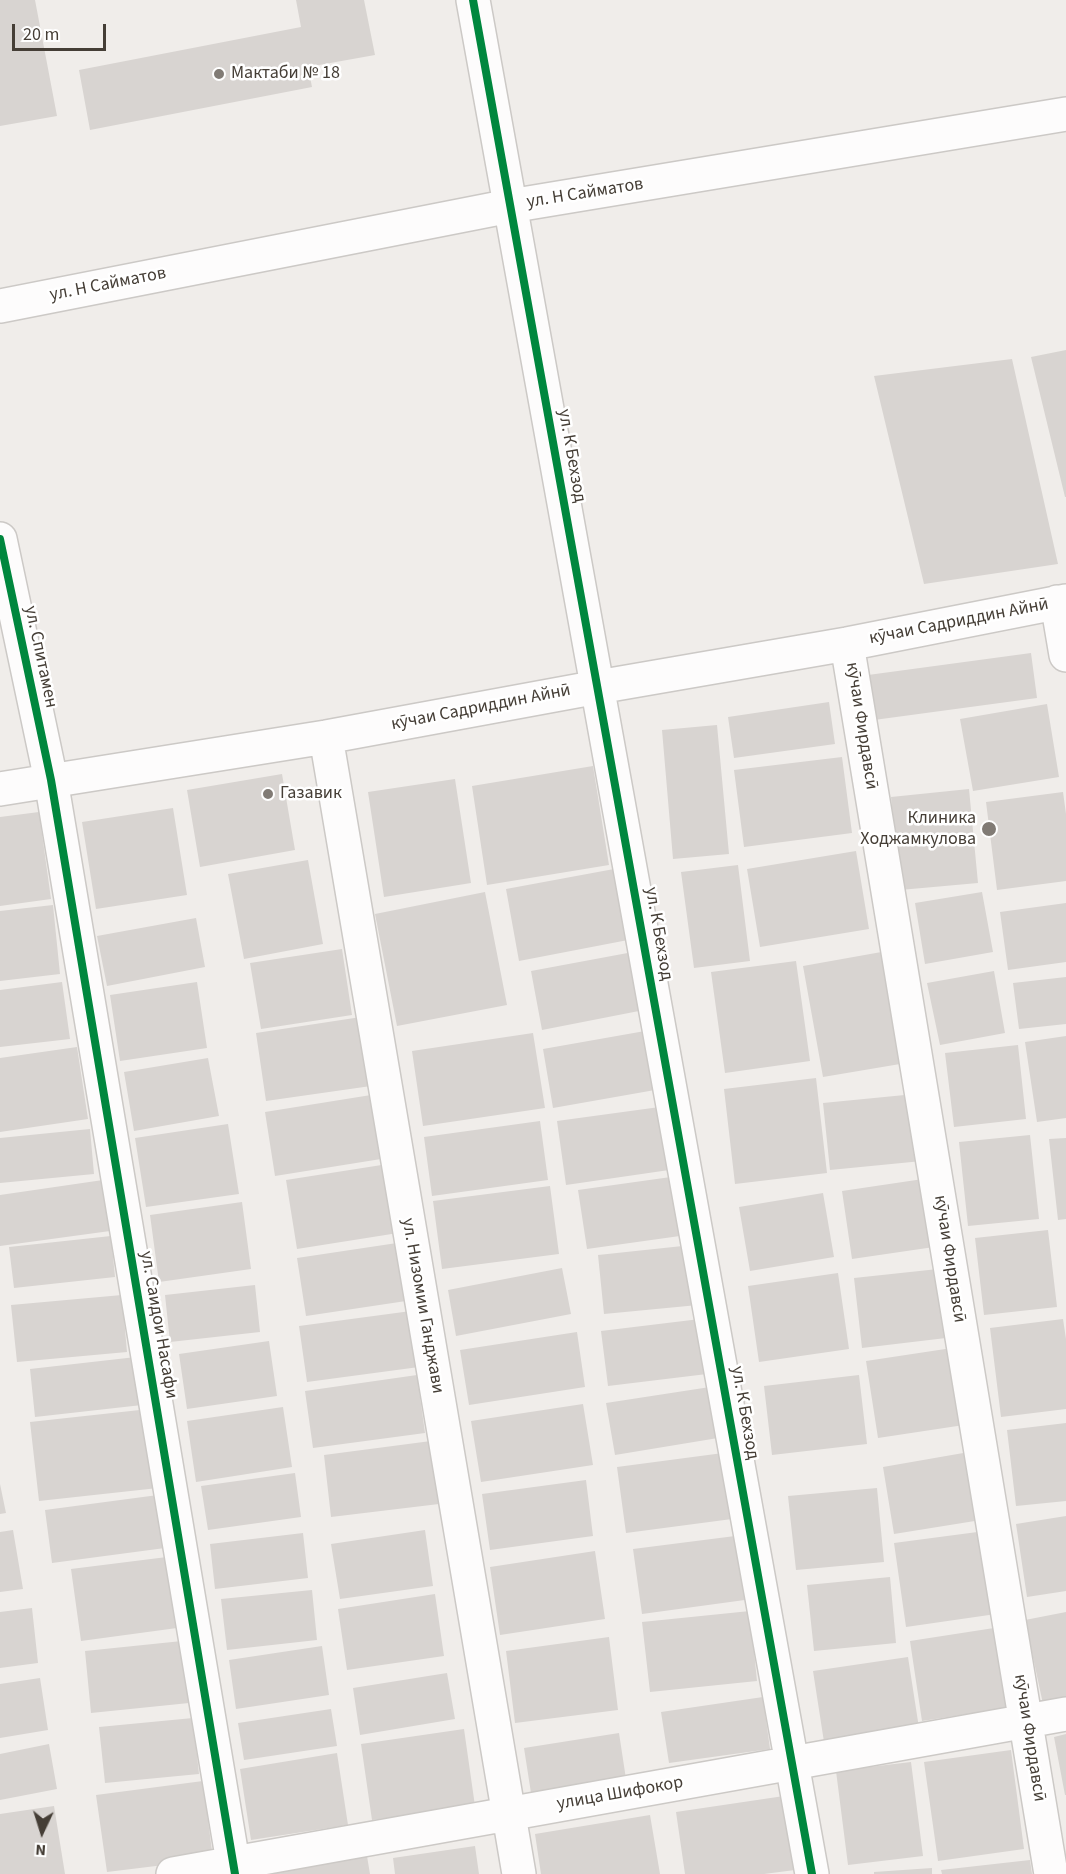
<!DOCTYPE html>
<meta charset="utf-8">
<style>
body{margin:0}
#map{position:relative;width:1066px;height:1874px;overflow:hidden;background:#f0edea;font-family:"Source Sans 3",sans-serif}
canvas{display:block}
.north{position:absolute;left:12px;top:1802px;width:60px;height:60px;-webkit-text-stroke:4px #fff;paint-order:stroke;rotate:184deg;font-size:16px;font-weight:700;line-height:24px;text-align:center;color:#453e36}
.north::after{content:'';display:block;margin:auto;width:21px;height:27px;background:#453e36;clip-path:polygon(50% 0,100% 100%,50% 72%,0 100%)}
.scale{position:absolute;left:12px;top:24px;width:94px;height:27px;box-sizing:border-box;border:3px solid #453e36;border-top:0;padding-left:8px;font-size:18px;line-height:21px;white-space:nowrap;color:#453e36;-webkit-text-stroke:4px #fff;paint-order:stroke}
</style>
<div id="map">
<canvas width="1066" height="1874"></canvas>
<div class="north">N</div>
<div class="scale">20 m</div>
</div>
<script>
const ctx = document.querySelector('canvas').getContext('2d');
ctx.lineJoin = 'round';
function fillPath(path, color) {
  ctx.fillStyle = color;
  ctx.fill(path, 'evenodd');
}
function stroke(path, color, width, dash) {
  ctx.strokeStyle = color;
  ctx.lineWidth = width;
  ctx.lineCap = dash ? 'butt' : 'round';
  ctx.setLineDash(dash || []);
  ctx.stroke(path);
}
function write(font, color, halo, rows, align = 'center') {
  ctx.font = font + ' "Source Sans 3",sans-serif';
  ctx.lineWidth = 5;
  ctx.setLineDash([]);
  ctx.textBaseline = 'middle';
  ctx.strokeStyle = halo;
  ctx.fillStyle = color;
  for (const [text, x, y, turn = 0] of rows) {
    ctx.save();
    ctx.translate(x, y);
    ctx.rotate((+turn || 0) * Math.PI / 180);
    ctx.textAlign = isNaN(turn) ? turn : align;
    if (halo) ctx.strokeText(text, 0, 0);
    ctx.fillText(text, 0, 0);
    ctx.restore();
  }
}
const building = new Path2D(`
 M0 0H35L57 116 0 126Z
 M296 0H364L375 55 308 67 312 87 90 130 79 70 301 27Z
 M1066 350V497H1065L1031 357Z
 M1012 359 1058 564 924 584 874 376Z
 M1031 653 1037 698 874 720 868 675Z
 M829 702 835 744 734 758 728 717Z
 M1047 704 1059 777 973 791 960 719Z
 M717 725 729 854 673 859 662 730Z
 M842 757 852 833 744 847 734 770Z
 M593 766 609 865 487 885 472 786Z
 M282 774 295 850 200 867 187 790Z
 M455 779 471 883 384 897 368 792Z
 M969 789 978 883 900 890 891 797Z
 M1063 792 1066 814V881L997 890 986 802Z
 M173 808 187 895 96 909 82 822Z
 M39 812 51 899 0 906V817Z
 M856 851 869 929 760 947 747 869Z
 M308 860 323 944 244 959 228 874Z
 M738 865 750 961 694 968 681 872Z
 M614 869 628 940 519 961 506 889Z
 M485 892 507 1005 397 1026 375 914Z
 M982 892 993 952 925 964 915 903Z
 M1066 903V962L1008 970 1000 912Z
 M53 905 60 974 0 981V911Z
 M196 918 205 967 107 986 97 936Z
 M342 949 352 1015 261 1029 250 963Z
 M887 951 906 1063 823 1077 803 966Z
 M633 952 644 1010 542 1030 531 971Z
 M796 961 810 1061 725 1073 711 972Z
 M994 971 1005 1033 940 1045 927 983Z
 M1066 977V1024L1019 1029 1013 983Z
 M62 982 70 1039 0 1047V990Z
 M197 982 207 1048 120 1061 110 995Z
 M361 1017 371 1086 266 1101 256 1033Z
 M645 1031 655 1090 553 1108 543 1049Z
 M533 1033 545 1108 423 1126 412 1051Z
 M1066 1036V1118L1037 1122 1025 1042Z
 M1018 1045 1026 1119 954 1127 945 1053Z
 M77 1047 88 1119 0 1132V1058Z
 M208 1058 219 1116 134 1131 124 1072Z
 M816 1078 827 1173 735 1184 724 1089Z
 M915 1094 922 1161 830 1170 823 1103Z
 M371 1095 381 1159 275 1176 265 1112Z
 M667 1106 676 1169 566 1185 557 1121Z
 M540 1121 548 1180 432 1196 424 1137Z
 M228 1124 239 1194 146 1207 135 1138Z
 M90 1129 94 1174 0 1183V1138Z
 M1030 1135 1039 1219 968 1226 959 1142Z
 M1066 1138V1219L1058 1220 1049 1139Z
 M388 1164 398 1233 297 1249 286 1180Z
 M678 1176 687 1235 587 1249 578 1190Z
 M923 1179 934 1247 852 1259 842 1191Z
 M103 1180 110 1231 0 1246V1195Z
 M550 1186 559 1254 442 1269 433 1201Z
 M823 1193 834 1257 750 1271 739 1207Z
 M242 1202 251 1269 159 1282 150 1215Z
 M1048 1230 1057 1307 984 1315 975 1238Z
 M111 1236 115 1277 14 1288 9 1247Z
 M397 1243 406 1301 306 1316 297 1258Z
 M692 1245 698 1305 604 1314 598 1255Z
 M562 1268 571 1314 456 1336 448 1290Z
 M938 1269 946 1338 862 1348 854 1278Z
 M838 1273 849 1349 759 1362 748 1286Z
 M255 1285 260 1332 170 1342 165 1295Z
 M122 1295 127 1352 17 1362 11 1305Z
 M411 1311 419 1367 307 1382 299 1326Z
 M700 1319 707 1374 608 1386 601 1331Z
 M1063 1319 1066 1339V1409L1001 1417 990 1328Z
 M577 1332 585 1387 469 1405 460 1350Z
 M269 1341 277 1396 187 1409 179 1354Z
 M952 1348 964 1425 878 1438 866 1361Z
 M136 1357 142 1405 35 1417 30 1369Z
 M417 1375 425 1433 313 1448 305 1391Z
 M859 1375 867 1444 772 1455 764 1386Z
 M710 1387 718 1438 615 1455 606 1403Z
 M583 1404 593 1465 481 1482 471 1421Z
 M283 1407 292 1467 196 1482 187 1421Z
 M149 1409 158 1488 39 1501 30 1422Z
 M1066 1423V1501L1016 1506 1007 1430Z
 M431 1441 439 1504 331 1517 324 1455Z
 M969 1452 981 1520 894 1534 883 1467Z
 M723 1453 732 1519 626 1533 617 1467Z
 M295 1473 301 1517 208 1530 201 1486Z
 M586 1480 593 1536 490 1550 482 1494Z
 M0 1484 6 1513 0 1514Z
 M877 1488 884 1562 796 1570 788 1496Z
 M158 1495 165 1548 52 1563 45 1510Z
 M1066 1516V1591L1027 1597 1016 1524Z
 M13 1530 23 1589 0 1592V1532Z
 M425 1530 433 1586 340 1599 331 1544Z
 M985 1531 996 1614 906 1627 894 1543Z
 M303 1533 308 1578 215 1589 210 1544Z
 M743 1535 752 1599 642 1614 633 1549Z
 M595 1551 605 1619 500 1635 490 1567Z
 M167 1557 177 1628 81 1641 71 1569Z
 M890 1577 896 1643 814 1651 807 1585Z
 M312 1590 317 1640 227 1650 221 1599Z
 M435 1594 444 1656 347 1670 338 1609Z
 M32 1608 38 1663 0 1668V1612Z
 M750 1611 757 1681 650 1692 642 1622Z
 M1066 1612V1700L1043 1704 1025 1620Z
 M994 1628 1007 1708 922 1721 910 1641Z
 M609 1637 618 1710 515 1723 506 1651Z
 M182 1641 189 1703 91 1713 85 1651Z
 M322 1646 329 1695 236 1709 229 1660Z
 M908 1657 919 1728 824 1742 813 1671Z
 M447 1673 455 1719 360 1735 353 1688Z
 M40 1678 48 1730 0 1738V1684Z
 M763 1697 770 1749 669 1763 661 1712Z
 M331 1709 337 1746 244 1760 238 1723Z
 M193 1718 199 1774 105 1783 99 1727Z
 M464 1729 475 1806 372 1820 361 1744Z
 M619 1733 626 1779 531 1793 524 1748Z
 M1066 1734V1795H1065L1054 1737Z
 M49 1744 57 1789 0 1800V1754Z
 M1011 1750 1024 1849 938 1861 924 1762Z
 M337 1753 348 1825 251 1840 240 1769Z
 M911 1762 923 1856 848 1865 836 1771Z
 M203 1781 213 1859 107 1872 96 1795Z
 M784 1796 795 1870 764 1874H685L676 1812Z
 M54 1806 65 1874H0V1814Z
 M650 1815 660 1874H541L535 1834Z
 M475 1846 479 1874H395L393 1858Z
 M367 1856 370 1874H251V1873Z
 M1030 1860 1032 1874H942L941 1870Z
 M932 1868V1874H874V1872Z`);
const minor = new Path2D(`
 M473 0 812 1874
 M0 306 510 206 1066 114
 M0 539 51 780 235 1874
 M1057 602 1066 655
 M847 644 1051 1874
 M326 737 519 1874
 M0 789 326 737 598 687 847 644 1066 601
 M173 1874 1066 1714`);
const cycleway = new Path2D(`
 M473 0 812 1874
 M0 539 51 780 235 1874`);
const markers = [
 [219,74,6,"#817b75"],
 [268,794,6,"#817b75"],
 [989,829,8,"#817b75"]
];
const poiNames = [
 ["Мактаби № 18",231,74],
 ["Газавик",280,794],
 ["Клиника",976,819,"right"],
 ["Ходжамкулова",976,840,"right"]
];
const streetNames = [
 ["ул. Н Сайматов",585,194,-9],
 ["ул. Н Сайматов",108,285,-11],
 ["ул. К Бехзод",571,456,80],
 ["кӯчаи Садриддин Айнӣ",959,622,-11],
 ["ул. Спитамен",40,657,78],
 ["кӯчаи Садриддин Айнӣ",481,708,-11],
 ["кӯчаи Фирдавсӣ",861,726,81],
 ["ул. К Бехзод",658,934,80],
 ["кӯчаи Фирдавсӣ",949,1259,81],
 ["ул. Низомии Ганджави",422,1306,80],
 ["ул. Саидои Насафи",158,1325,80],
 ["ул. К Бехзод",744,1413,80],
 ["кӯчаи Фирдавсӣ",1029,1738,81],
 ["улица Шифокор",620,1794,-10]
];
fillPath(building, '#d8d4d1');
stroke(minor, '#ccc9c6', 36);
stroke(minor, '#fdfcfc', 33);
stroke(cycleway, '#00873e', 8);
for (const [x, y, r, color] of markers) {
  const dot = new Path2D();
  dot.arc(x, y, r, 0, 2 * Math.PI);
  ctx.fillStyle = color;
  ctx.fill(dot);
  stroke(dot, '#fff', 2);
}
write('18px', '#453e36', '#fff', poiNames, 'left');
write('18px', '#453e36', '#fff', streetNames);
</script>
